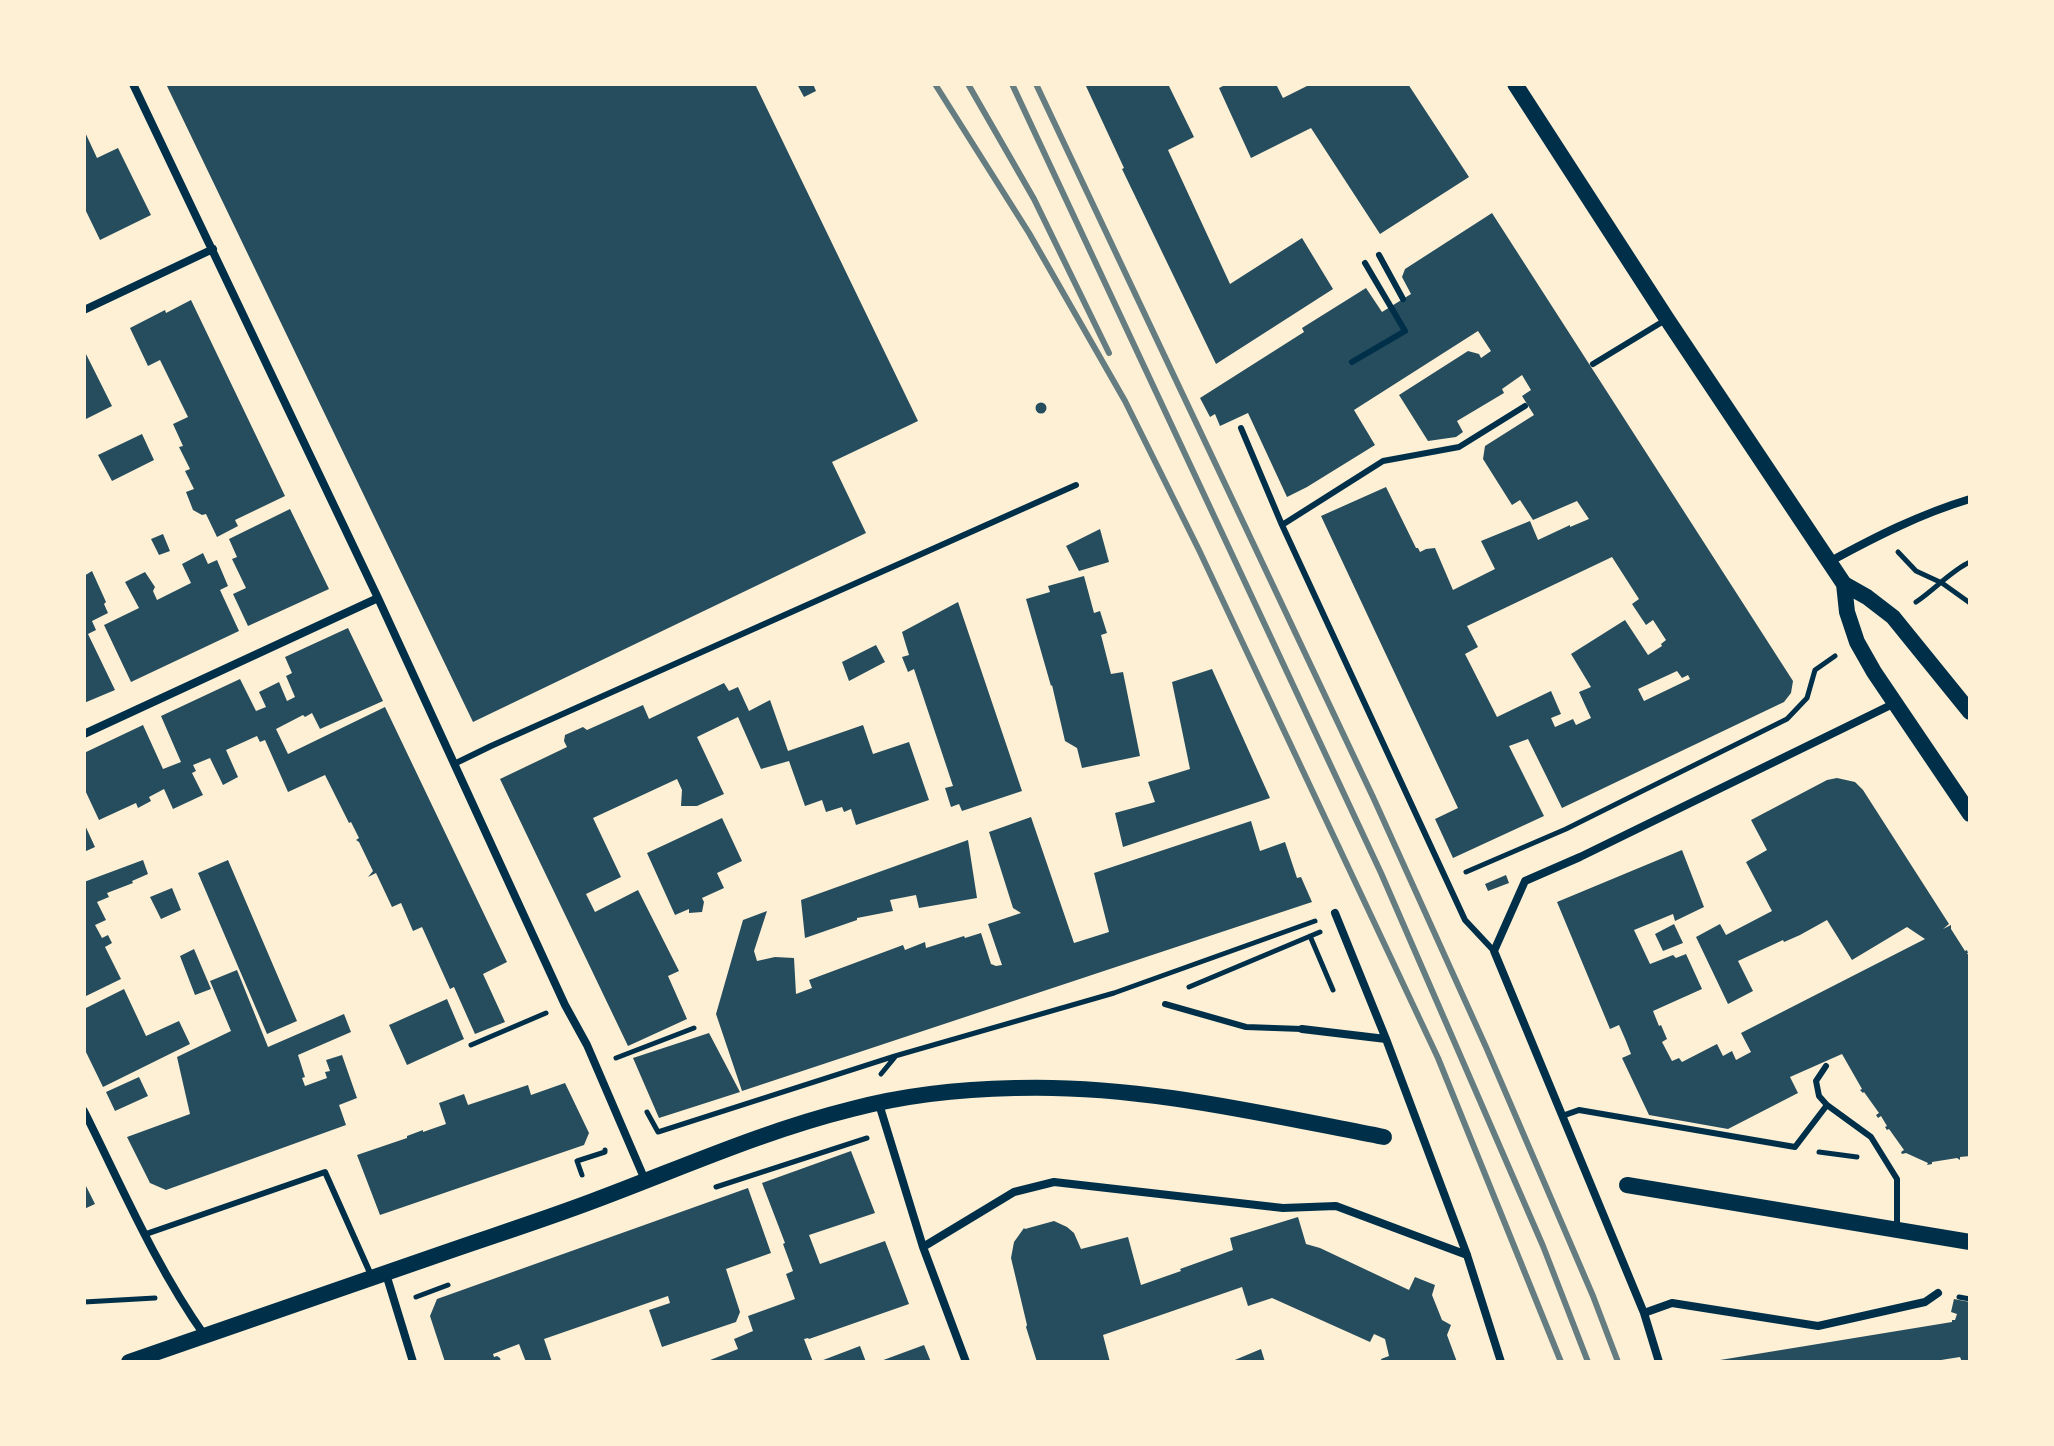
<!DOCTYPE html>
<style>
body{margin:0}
#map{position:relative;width:2054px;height:1446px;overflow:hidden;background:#fdf0d5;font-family:"PT Serif",serif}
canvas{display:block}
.frame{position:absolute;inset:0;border:86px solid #fdf0d5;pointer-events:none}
</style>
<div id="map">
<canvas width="2054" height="1446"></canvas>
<div class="frame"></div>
</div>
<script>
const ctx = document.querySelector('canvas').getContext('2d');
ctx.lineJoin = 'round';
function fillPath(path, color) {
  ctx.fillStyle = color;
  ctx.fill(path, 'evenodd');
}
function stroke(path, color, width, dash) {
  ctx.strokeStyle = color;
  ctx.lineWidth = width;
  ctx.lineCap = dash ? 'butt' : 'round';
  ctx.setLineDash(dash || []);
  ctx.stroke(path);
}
const building = new Path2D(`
 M166 84H755L918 421 832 462 866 533 473 722Z
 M797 84H813L816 91 804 97Z
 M1085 84H1168L1194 137 1168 150 1230 284 1302 238 1333 289 1216 364 1122 169 1124 168Z
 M1227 84H1276L1283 98 1311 84H1408L1469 177 1380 234 1311 128 1251 158 1219 88Z
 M84 130 97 158 118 148 151 215 100 240 84 207Z
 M1492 213 1793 681 1791 693 1784 702 1562 808 1528 739 1509 746 1544 816 1453 858 1435 819 1458 808 1321 516 1386 487 1416 548H1418L1420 552 1426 549 1435 548 1453 590 1495 569 1481 541 1530 521 1538 540 1570 525V527L1589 519 1577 501 1533 520 1520 500 1512 505 1483 459 1485 446 1534 415 1522 396 1531 390 1522 375 1502 389 1504 393 1457 421 1463 432 1456 437 1428 441 1399 395 1468 351 1479 354 1481 358 1491 351 1478 331 1354 410 1375 445 1307 487 1287 497 1248 413 1220 426 1215 414 1210 417 1200 398 1304 332 1302 328 1366 288 1382 312 1411 294 1402 277 1405 269ZM1612 557 1639 599 1632 604 1646 625 1653 620 1666 640 1661 644 1662 646 1648 655 1625 620 1571 654 1591 687 1579 692 1591 718 1576 725 1573 719 1555 727 1551 718 1561 714 1551 691 1497 717 1465 654 1478 647 1467 626ZM1677 671 1682 678 1688 675 1690 679 1644 701 1638 689Z
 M191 300 285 496 235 520 238 526 217 537 206 514 202 515 193 510 186 492 194 489 185 471 190 469 179 447 183 446 173 424 188 417 160 360 148 366 130 328 165 310 166 313Z
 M84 350 112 406 84 420Z
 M1035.5 408a5.5 5.5 0 1 1 11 0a5.5 5.5 0 1 1-11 0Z
 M142 434 154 460 112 481 98 455Z
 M290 509 329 589 248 626 233 594 246 588 232 559 237 557 229 539Z
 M1100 529 1109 562 1079 571 1066 546Z
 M163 534 170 551 159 555 151 539Z
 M203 553 208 564 217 560 228 586 220 590 239 631 131 682 104 625 139 608 125 582 145 572 155 587 153 591 157 600 191 583 182 564Z
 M92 571 106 602 104 604 108 613 92 621 96 630 88 634 115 690 84 703V576Z
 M1084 576 1094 613 1100 611 1107 633 1101 635 1111 674 1123 672 1140 756 1082 768 1077 748 1065 741 1052 685 1051 686 1026 599 1050 592 1048 586Z
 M958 602 1022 791 962 811 959 804 951 807 945 788 953 786 914 669 908 672 902 657 909 655 902 632Z
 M348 628 383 701 320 729 312 713 305 717 303 715 276 729 288 754 385 707 507 962 483 974 505 1022 475 1034 454 987 450 989 422 927 413 931 401 903 392 907 376 873 368 877 373 871 359 842 356 840 359 838 351 822 349 823 325 775 288 792 265 740 260 742 257 736 226 750 238 777 223 785 210 758 193 765 196 771 192 773 203 795 173 809 164 789 149 797 151 801 138 808 136 803 99 820 84 788V753L143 725 163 769 181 762 161 716 240 679 256 711 266 707 259 692 279 682 287 701 295 697 286 676 292 673 285 657Z
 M876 645 885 662 849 681 842 662Z
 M1212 669 1270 798 1123 847 1115 813 1155 802 1148 782 1190 769 1172 682Z
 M724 683 729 691 738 687 749 711 770 700 788 751 863 725 873 754 909 742 929 800 856 825 851 809 844 812 842 807 826 812 822 800 805 806 789 761 761 769 738 717 697 737 724 794 697 806H681L682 790 677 779 593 818 621 877 586 894 595 912 638 890 679 971 668 976 687 1019 628 1046 500 779 567 747 564 741 565 735 583 727 587 730 643 705 649 719Z
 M1837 778 1855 782 1863 790 1949 924 1943 929 1951 925V929L1965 951 1967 950 1968 953H1967L1970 958V1156L1960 1157V1160L1957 1158 1932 1162V1164L1927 1165 1928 1163 1906 1153 1902 1154 1901 1152 1904 1150 1889 1129 1887 1130 1885 1127 1887 1126 1881 1116 1878 1118 1876 1115 1879 1113 1864 1092 1863 1093 1860 1090 1862 1089 1842 1054 1790 1077 1798 1093 1728 1129 1649 1115 1622 1058 1631 1054 1626 1041 1619 1025 1610 1029 1557 902 1682 850 1704 907 1675 921 1673 914 1634 930 1650 964 1673 955 1676 958 1686 954 1702 989 1653 1011 1659 1026 1661 1025 1667 1039 1662 1042 1672 1061 1679 1058 1682 1062 1717 1044 1723 1056 1732 1051 1736 1060 1751 1052 1741 1033 1925 939 1907 927 1852 960 1827 920 1800 935 1784 942 1783 940 1738 961 1753 991 1728 1004 1696 937 1720 924 1726 935 1772 911 1746 862 1767 850 1751 820 1827 780Z
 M1031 817 1074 943 1109 932 1094 873 1251 821 1260 851 1285 842 1297 878 1301 877 1312 902 742 1091 716 1014 743 920 767 911 754 951 757 961 775 957 794 958 796 994 812 988 809 980 903 945 905 950 925 942 926 948 964 936 965 938 981 933 991 964 996 966 1002 965 988 924 1021 913 1013 908 989 832Z
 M722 818 742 861 717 873 724 888 702 898 704 902 702 912 689 913V909L675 915 647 853Z
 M84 823 95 847 84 852Z
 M968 840 977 898 919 908 916 895 890 900 893 911 857 918V920L805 938 801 900Z
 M143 860 148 874 132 881 133 883 107 893 109 897 97 902 106 920 95 925 102 938 108 935 112 943 105 947 121 979 84 997V882Z
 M228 860 297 1021 267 1034 198 873Z
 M1506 875 1509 883 1488 891 1485 884Z
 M172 888 181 910 161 919 150 897Z
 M1674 924 1683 943 1663 951 1655 934Z
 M194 949 211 989 195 995 180 956Z
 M237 970 268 1047 344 1014 351 1032 298 1055 305 1077 302 1078 305 1086 327 1078 325 1072 330 1071 326 1060 342 1055 357 1098 339 1105 346 1125 166 1190 150 1183 127 1137 190 1114 177 1057 231 1031 210 981Z
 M124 989 146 1036 179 1021 190 1044 103 1087 84 1048V1009Z
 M447 999 464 1039 407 1065 389 1025Z
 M709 1033 740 1092 659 1118 633 1058Z
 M139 1077 148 1096 115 1111 106 1092Z
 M565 1083 589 1133 584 1145 380 1215 357 1155 407 1138V1136L423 1130V1132L446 1124 439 1103 464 1094 468 1105 528 1085 531 1095Z
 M851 1151 875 1213 809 1235 820 1264 885 1241 909 1304 809 1339 808 1338 804 1339 813 1362H705L738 1349 734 1339 753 1331 748 1316 795 1299 786 1274 793 1271 783 1244 785 1243 762 1183Z
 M84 1182 95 1204 84 1209Z
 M748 1188 771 1253 726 1269 740 1312 736 1322 662 1347 649 1310 670 1303 668 1296 544 1339 552 1362H526L519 1344 493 1354 494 1357 497 1356 500 1358 501 1362H445L430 1316 437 1299Z
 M1298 1217 1306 1244 1320 1248 1409 1290 1415 1277 1435 1285 1432 1295 1442 1320 1451 1325 1447 1335 1457 1362H1382L1381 1359 1389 1356 1385 1339 1374 1334 1370 1342 1272 1298 1248 1306 1242 1287 1103 1335 1110 1362H1037L1026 1327 1027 1325 1011 1258 1014 1242 1024 1228 1025 1229 1054 1221 1067 1227 1074 1233 1081 1249 1128 1237 1141 1285 1181 1271 1180 1269 1233 1250 1230 1238Z
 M1954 1299 1970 1302V1362H1962L1960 1357 1941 1360V1362H1720V1360L1952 1322V1320H1955L1957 1314 1951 1312Z
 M924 1345 931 1362H878Z
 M860 1346 866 1362H818Z
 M1261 1349 1265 1362H1230Z`);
const path = new Path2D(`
 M1898 552 1916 571 1942 583 1970 603
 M1916 602C1934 590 1952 570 1970 562
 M1466 872 1566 829 1787 719 1807 698 1815 670 1835 656
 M1310 936 1333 990
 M1189 987 1320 932
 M471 1045 546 1013
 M616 1058 694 1028
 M881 1074 895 1057
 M647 1112 658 1132 895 1056 1114 993 1315 921
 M1819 1152 1857 1157
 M582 1175 577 1161 605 1152V1150
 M716 1187 867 1138
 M416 1297 448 1285
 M1959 1297 1970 1299
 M84 1302 155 1298`);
const service = new Path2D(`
 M1379 255 1403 299
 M1352 362 1405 331 1365 263
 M1593 364 1667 319
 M1241 428 1282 525
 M454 764 491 746 1076 485
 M1494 951 1465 920 1282 525 1383 461 1459 447 1525 406
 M1165 1004 1246 1027 1302 1029
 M1826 1066 1816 1081 1819 1096 1827 1105 1871 1137 1897 1179V1227
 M1562 1116 1579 1110 1795 1147 1827 1105
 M146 1234 325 1172 371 1275`);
const minor = new Path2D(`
 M133 84 378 598 565 1005 587 1045 645 1180
 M84 310 213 249
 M1829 562C1875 537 1920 514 1970 499
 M84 734 378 598
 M1335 913 1386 1039
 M1302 1029 1386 1039 1467 1255 1501 1362
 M879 1104 923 1247 966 1362
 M84 1111C122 1187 156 1267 205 1336
 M923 1247 1014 1192 1054 1182 1283 1208 1336 1206 1467 1255
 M386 1274 413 1362
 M1644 1313 1672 1303 1818 1326 1925 1302 1938 1293
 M1659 1362 1644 1313 1494 951 1525 881 1580 857 1895 703`);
const secondary = new Path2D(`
 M1515 84 1667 319 1844 584 1867 597 1893 617 1970 712
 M1844 584 1847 612 1857 642 1874 672 1970 814
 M1627 1185 1970 1242
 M129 1362C230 1328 331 1293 432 1257 486 1238 540 1221 593 1201 679 1169 763 1131 852 1109 905 1095 961 1089 1015 1088 1138 1084 1264 1114 1384 1137`);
const rail = new Path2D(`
 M935 84 1029 233 1125 401 1199 550 1438 1058 1561 1362
 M968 84 1034 199 1109 353
 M1012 84 1381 873 1543 1246 1588 1362
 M1036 84 1373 797 1486 1047 1593 1296 1618 1362`);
fillPath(building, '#264d5e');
stroke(path, '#003049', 5);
stroke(service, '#003049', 6);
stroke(minor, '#003049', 8);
stroke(secondary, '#003049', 16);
stroke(rail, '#657d81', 6);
</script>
